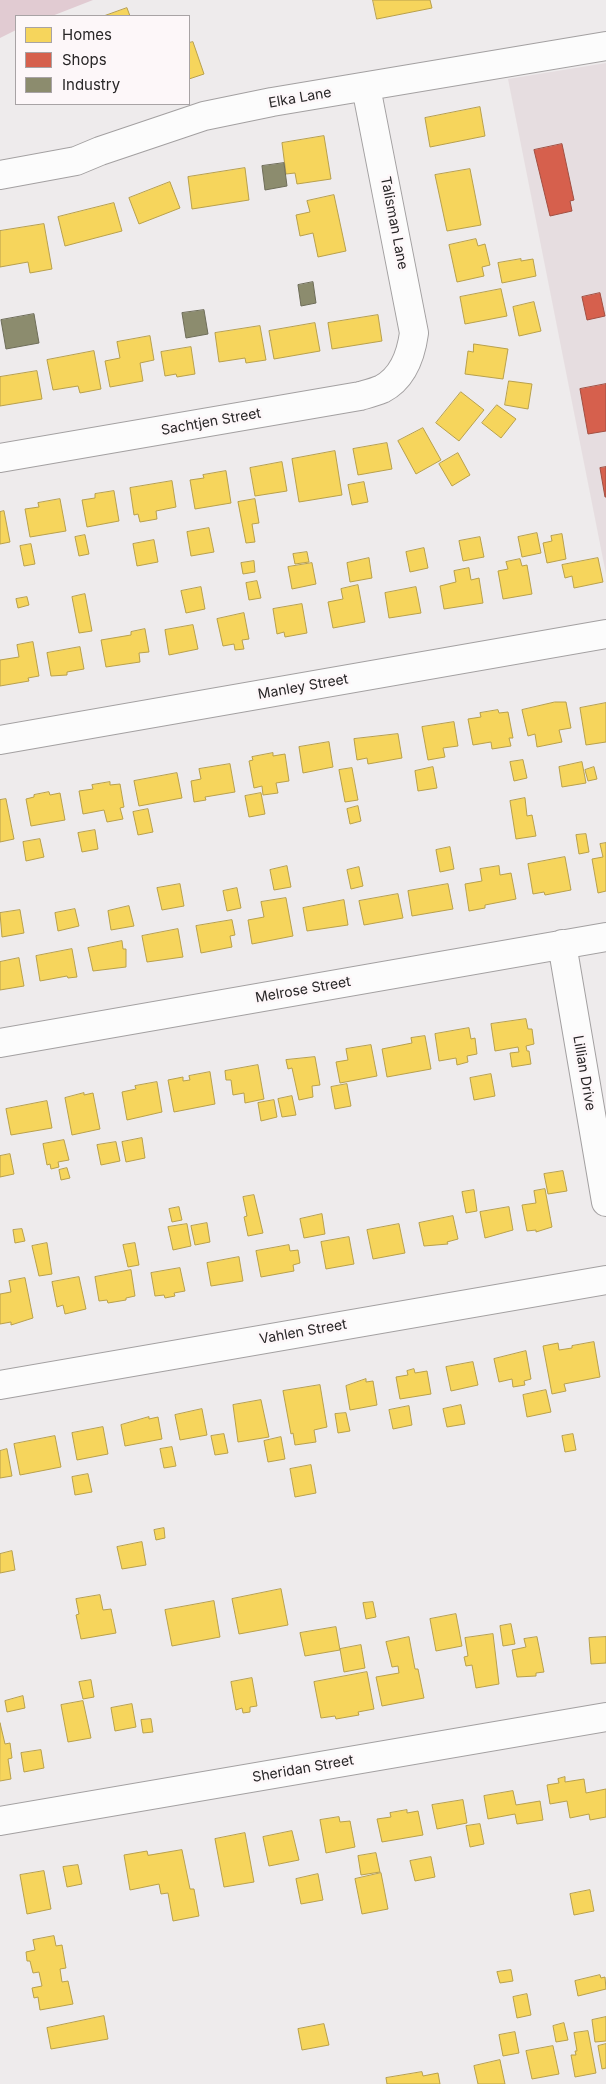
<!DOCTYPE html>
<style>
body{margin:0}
#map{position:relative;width:606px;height:2084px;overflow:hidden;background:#eeebec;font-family:Inter,sans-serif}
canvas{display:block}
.legend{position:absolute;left:15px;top:15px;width:175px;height:90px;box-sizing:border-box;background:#fdf7f9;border:1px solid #a8a3a5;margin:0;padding:6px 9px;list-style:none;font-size:15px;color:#282627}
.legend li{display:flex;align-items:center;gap:10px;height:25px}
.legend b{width:25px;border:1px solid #a8a3a5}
</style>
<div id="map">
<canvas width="606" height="2084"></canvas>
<ul class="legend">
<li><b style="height:14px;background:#f6d55c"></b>Homes</li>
<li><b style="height:14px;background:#d6604d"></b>Shops</li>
<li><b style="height:14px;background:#8c8c6e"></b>Industry</li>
</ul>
</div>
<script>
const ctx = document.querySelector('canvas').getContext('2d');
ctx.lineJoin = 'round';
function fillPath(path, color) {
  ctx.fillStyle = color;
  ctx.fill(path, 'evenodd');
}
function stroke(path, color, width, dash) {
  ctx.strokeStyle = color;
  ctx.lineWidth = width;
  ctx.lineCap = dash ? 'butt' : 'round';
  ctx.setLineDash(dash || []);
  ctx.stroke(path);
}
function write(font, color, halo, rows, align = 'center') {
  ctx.font = font + ' Inter,sans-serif';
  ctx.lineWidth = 5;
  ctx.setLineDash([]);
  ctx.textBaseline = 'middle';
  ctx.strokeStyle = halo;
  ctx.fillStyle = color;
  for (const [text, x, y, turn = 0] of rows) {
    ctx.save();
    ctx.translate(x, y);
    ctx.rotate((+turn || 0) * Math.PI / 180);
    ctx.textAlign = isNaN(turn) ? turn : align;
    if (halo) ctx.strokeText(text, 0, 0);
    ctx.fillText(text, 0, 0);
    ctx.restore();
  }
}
const built = new Path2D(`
 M606 63V574L508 79Z`);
const green = new Path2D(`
 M0 0H93L52 16H16V30L0 38Z`);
const homes = new Path2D(`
 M373 0H430L432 8 377 19Z
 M127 8 130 16H104Z
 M193 42 204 74 189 79V43Z
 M480 107 485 136 430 147 425 118Z
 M324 136 331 179 297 184 295 173 286 174 282 143Z
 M245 168 249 200 192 209 188 177Z
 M470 169 481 225 447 231 435 175Z
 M170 182 180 208 139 224 129 198Z
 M334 195 346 251 318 257 313 233 300 236 296 215 310 212 307 201Z
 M114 203 122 231 65 246 58 217Z
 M44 224 52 269 30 273 28 262 0 267V231Z
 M476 239 478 246 485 244 490 265 482 267 484 276 457 282 449 245Z
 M521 259V261L533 259 536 276 502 283 498 263Z
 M501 289 507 316 465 324 460 297Z
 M534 302 541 331 519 336 513 307Z
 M378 315 382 341 332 349 328 323Z
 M315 323 320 351 274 359 269 331Z
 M260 326 266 360 246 363 245 358 219 362 215 333Z
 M150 336 154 360 140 363 143 381 110 387 105 361 120 358 117 342Z
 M474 344 508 349 503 379 465 374 468 351 473 352Z
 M191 347 195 374 177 377 176 374 165 376 161 352Z
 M94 351 101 389 80 393 78 386 53 390 47 360Z
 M37 371 42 399 0 406V377Z
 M509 381 532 384 528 409 505 405Z
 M461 392 484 410 459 441 436 423Z
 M497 405 516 419 501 438 482 423Z
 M423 428 441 460 416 474 398 441Z
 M387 443 392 469 358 475 353 449Z
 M335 451 342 495 299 502 292 459Z
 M458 453 470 475 452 486 439 464Z
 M282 462 287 491 255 496 250 468Z
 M226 471 231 503 195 509 190 480 204 478 203 475Z
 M172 481 176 507 156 511 157 519 140 522 138 514 134 515 130 488Z
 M364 482 368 502 352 505 348 485Z
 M114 491 119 521 87 527 82 500 95 498V494Z
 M60 499 66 531 30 537 25 509 39 507 38 503Z
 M255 499 259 523 252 524 255 542 246 543 238 502Z
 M4 511 10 542 0 544V512Z
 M209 528 214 552 191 556 187 532Z
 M537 533 541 553 522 557 518 537Z
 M562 534 566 559 547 563 543 543 552 541 551 536Z
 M85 535 89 554 79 556 75 537Z
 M480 537 484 557 463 561 459 541Z
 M154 540 158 562 137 566 133 544Z
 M31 544 35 564 24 566 20 546Z
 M424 548 428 568 410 572 406 552Z
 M307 552 309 562 295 564 293 554Z
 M369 558 372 578 350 582 347 563Z
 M598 558 603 582 574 588 572 576 565 578 562 565Z
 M520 559 522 566 527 565 532 594 503 599 498 571 508 569 506 562Z
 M254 561 255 572 243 574 241 563Z
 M312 563 316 584 292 589 288 567Z
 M469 568 471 580 479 578 483 603 444 609 440 586 456 582 454 571Z
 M257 581 261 598 249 600 246 583Z
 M358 585 365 622 333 628 328 602 343 599 341 589Z
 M201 587 205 609 186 613 181 591Z
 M416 587 421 613 389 618 385 593Z
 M85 594 92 631 79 633 72 597Z
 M27 597 29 605 18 608 16 599Z
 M302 604 307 633 285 637 284 632 277 634 273 609Z
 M244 613 249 639 242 640 244 649 235 650 234 644 223 646 217 619Z
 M193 625 198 649 169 655 165 630Z
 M145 629 149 652 139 653 140 662 106 667 101 640 131 635V632Z
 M33 642 39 676 28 678 29 681 0 686V660L19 657 17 645Z
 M80 647 84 669 67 672V675L51 676 47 653Z
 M555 702H566L571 728 559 730 562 742 537 747 535 734 528 736 522 710Z
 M606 703V742L586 745 580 708Z
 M498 710 499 713 508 712 513 738H509L511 746 492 749 491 742 473 745 468 719 481 717 480 713Z
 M454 722 458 746 443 748 445 757 428 760 422 727Z
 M398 734 402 758 368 764 367 758 357 760 354 739Z
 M329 742 333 767 303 773 299 747Z
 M273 753V756L285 754 289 781 276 783 278 793 263 795 262 786 254 788 249 761 253 760 252 757Z
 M523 760 527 778 514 781 510 762Z
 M582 762 586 783 562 787 559 767Z
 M230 764 235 792 205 797 206 800 194 802 191 781 201 779 199 769Z
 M433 767 437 788 418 791 415 771Z
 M594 767 597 779 588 781 585 770Z
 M352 768 358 800 345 802 339 770Z
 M177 773 182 798 139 806 134 781Z
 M110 782V785L120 784 124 807 120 808 123 819 107 822 104 810 83 814 79 791 93 789 92 785Z
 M49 792 50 795 60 793 65 820 31 826 26 799 34 797V795Z
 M261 793 265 814 249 817 245 796Z
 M525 798 527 816 532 815 536 836 516 839 510 801Z
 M6 799 14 839 0 842V800Z
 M358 806 361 821 350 824 347 809Z
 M148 809 153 832 138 835 133 812Z
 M95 830 98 849 82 852 78 833Z
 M586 834 589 852 579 854 576 835Z
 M40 839 44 857 26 861 23 842Z
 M606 843V891L598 893 592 859 603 857 600 844Z
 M450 847 454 869 440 872 436 850Z
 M565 857 571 890 545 895 544 892 533 894 528 864Z
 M287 866 291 887 274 890 270 870Z
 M499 866 500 875 511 873 516 899 485 905V908L469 911 465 884 482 881 480 869Z
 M359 867 363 886 351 889 347 870Z
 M180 884 184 906 162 910 157 888Z
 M448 884 453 909 412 916 408 891Z
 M237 888 241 908 227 911 223 891Z
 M398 894 403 918 364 925 359 901Z
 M286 898 293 936 252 944 248 920 264 917 261 902Z
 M344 900 348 925 307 931 303 908Z
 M129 906 134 926 111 930 108 911Z
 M75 909 79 926 58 931 55 913Z
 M20 910 24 933 2 937 0 913Z
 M232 920 235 935 230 936 232 947 201 953 196 926Z
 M178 929 183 957 147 962 142 936Z
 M122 941 123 949H126V967L93 971 88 948Z
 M72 949 77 977 68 978 67 976 40 981 36 956Z
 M19 958 24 986 0 990V962Z
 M526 1019 528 1029H532L534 1044 526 1046 527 1051H529L531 1064 512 1067 510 1053 519 1052 518 1047 495 1051 491 1024Z
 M469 1028 471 1039 475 1038 477 1054 467 1056 468 1062 457 1065 456 1058 439 1061 435 1034Z
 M425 1036 431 1069 387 1077 382 1049 412 1043 411 1038Z
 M371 1045 377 1076 340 1083 336 1062 348 1060 346 1049Z
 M315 1057 320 1085 312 1086 313 1097 299 1100 292 1068 288 1069 286 1060Z
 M258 1065 264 1099 245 1103 244 1093 233 1095 231 1080H226L225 1071Z
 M210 1072 215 1104 174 1112 168 1080 183 1077V1081L190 1080 189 1076Z
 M491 1074 495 1096 474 1100 470 1078Z
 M157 1082 162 1112 127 1120 122 1092 136 1089 135 1086Z
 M347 1084 351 1106 335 1109 331 1087Z
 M84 1093V1095L93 1093 100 1129 72 1135 65 1098Z
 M292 1096 296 1115 282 1117 278 1099Z
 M274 1100 277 1117 261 1121 258 1103Z
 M47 1101 52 1128 11 1135 6 1109Z
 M142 1138 145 1158 126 1162 122 1142Z
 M64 1140 69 1160 58 1162 59 1167 51 1169 50 1164 47 1165 43 1144Z
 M116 1142 120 1161 101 1165 97 1145Z
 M10 1154 14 1174 0 1177V1156Z
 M67 1168 70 1178 61 1180 59 1170Z
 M563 1171 567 1191 548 1194 544 1174Z
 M545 1189 552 1227 536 1232V1230L527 1231 522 1205 536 1203 534 1191Z
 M474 1190 477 1211 466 1213 462 1192Z
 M254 1195 263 1233 248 1236 244 1217 247 1216 243 1197Z
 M179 1207 182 1220 172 1222 169 1209Z
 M509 1207 513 1230 485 1238 480 1212Z
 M322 1214 325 1234 304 1238 300 1219Z
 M453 1216 458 1239 447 1242 448 1244 424 1246 419 1223Z
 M207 1223 210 1242 195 1245 191 1226Z
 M187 1224 191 1246 173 1250 168 1227Z
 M399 1224 405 1253 373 1259 367 1230Z
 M22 1229 25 1241 15 1243 13 1230Z
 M349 1237 354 1264 326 1269 321 1242Z
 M47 1243 52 1274 39 1276 32 1246Z
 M135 1243 139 1265 128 1267 123 1245Z
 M289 1245 290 1251 298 1250 300 1263 293 1265 294 1271 261 1277 256 1251Z
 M239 1257 243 1281 211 1286 207 1263Z
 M180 1268 185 1291 174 1293 175 1296 165 1298 164 1295 155 1296 151 1273Z
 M131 1270 135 1296 126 1298V1300L108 1303 107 1300 99 1301 95 1277Z
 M79 1277 86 1309 65 1314 63 1305 57 1307 52 1282Z
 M25 1278 33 1318 11 1325V1322L0 1324V1294L11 1292 9 1281Z
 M594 1342 600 1377 564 1384 566 1391 552 1394 543 1346 558 1343 559 1350 572 1348V1346Z
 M526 1351 531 1379 524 1381 525 1385 513 1387 512 1379 499 1382 494 1359Z
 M473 1362 478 1385 451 1391 446 1367Z
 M414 1369 415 1373 427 1371 431 1394 400 1399 396 1377 408 1375 407 1371Z
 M366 1379V1382L373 1381 377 1405 350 1410 346 1386Z
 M320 1385 327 1427 314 1430 316 1442 295 1445 293 1433 291 1434 283 1391Z
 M546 1390 551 1412 527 1417 523 1395Z
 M261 1400 269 1437 238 1442 233 1405Z
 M461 1405 465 1424 447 1427 443 1409Z
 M409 1406 412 1425 393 1429 389 1410Z
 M202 1409 207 1435 180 1440 175 1415Z
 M346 1413 350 1431 338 1433 335 1414Z
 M149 1417V1419L158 1417 162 1439 125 1446 121 1425Z
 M103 1427 108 1454 77 1460 72 1433Z
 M224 1434 228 1453 215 1455 211 1436Z
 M573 1434 576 1450 565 1452 562 1436Z
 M55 1436 61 1467 20 1475 14 1444Z
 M281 1437 285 1459 268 1462 264 1441Z
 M172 1447 176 1466 164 1468 160 1449Z
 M7 1449 12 1476 0 1478V1451Z
 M311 1465 316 1493 295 1497 290 1469Z
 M88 1474 92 1492 75 1495 72 1477Z
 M164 1528 165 1538 156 1540 154 1530Z
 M142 1542 146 1565 122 1569 117 1547Z
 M12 1551 15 1570 0 1573V1554Z
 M281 1589 288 1625 239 1634 232 1599Z
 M100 1595 103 1610 111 1609 116 1633 81 1639 76 1615 79 1614 76 1599Z
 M214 1601 220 1637 172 1646 165 1610Z
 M373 1602 376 1617 366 1619 363 1603Z
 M456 1614 462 1646 436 1651 430 1619Z
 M511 1624 515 1644 503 1646 500 1626Z
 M336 1627 340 1650 305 1656 300 1633Z
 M493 1634 499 1684 476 1688 472 1665 466 1666 464 1657 468 1656 465 1638Z
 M409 1637 415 1669H418L424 1698 382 1706 376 1677 399 1673 398 1666 392 1667 386 1642Z
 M537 1637 544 1672 536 1673V1676L517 1677 512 1650 526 1647 524 1639Z
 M606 1637V1663L591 1664 589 1638Z
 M361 1645 365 1668 344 1672 340 1649Z
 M367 1672 374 1709 358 1712 359 1715 336 1719 335 1716 321 1718 314 1682Z
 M252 1678 257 1706 250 1707V1712L243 1713 242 1708 236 1710 231 1682Z
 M91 1680 94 1697 83 1699 79 1682Z
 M23 1696 25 1708 7 1712 5 1701Z
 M83 1701 91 1738 68 1742 61 1705Z
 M132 1704 136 1727 115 1731 111 1708Z
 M151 1719 153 1732 143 1733 141 1720Z
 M0 1723 5 1744 10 1743 12 1758 8 1759 11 1779 0 1781Z
 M41 1750 44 1768 24 1772 21 1753Z
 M565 1777V1782L584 1779 586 1793 606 1789V1817L590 1820 589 1814 570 1818 567 1801 550 1804 547 1785 559 1783 558 1779Z
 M513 1791 516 1805 540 1801 543 1820 517 1824 515 1814 488 1819 484 1796Z
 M463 1800 467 1823 437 1829 432 1805Z
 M407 1810V1813L418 1811 423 1835 382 1842 377 1819 391 1817 390 1813Z
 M339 1817 340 1822 350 1821 355 1847 326 1853 320 1820Z
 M480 1824 484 1844 470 1847 466 1826Z
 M292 1831 299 1860 269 1866 263 1837Z
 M245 1833 254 1882 224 1887 215 1839Z
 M182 1850 190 1889H194L199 1916 173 1921 168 1893 161 1894 159 1884 130 1890 124 1855 147 1851 148 1855Z
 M376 1853 380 1872 361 1875 358 1856Z
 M431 1857 435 1877 415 1881 410 1861Z
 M78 1865 82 1884 67 1887 63 1867Z
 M44 1871 51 1909 27 1914 20 1875Z
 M381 1873 388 1909 362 1914 355 1879Z
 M318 1874 323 1900 301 1904 296 1879Z
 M590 1890 594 1911 574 1915 570 1894Z
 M54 1936 56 1946 62 1945 66 1968 60 1969 62 1982 68 1981 73 2004 40 2010 38 1997 34 1998 32 1988 42 1986 39 1972 33 1973 30 1961H27L26 1952 35 1950 33 1940Z
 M511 1970 513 1981 500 1983 497 1972Z
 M600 1975 601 1978 605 1977 606 1989 578 1996 575 1981Z
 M527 1994 531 2015 517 2018 513 1997Z
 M104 2016 108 2039 51 2049 47 2028Z
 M606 2017V2041L595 2042 592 2020Z
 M564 2023 568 2040 556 2042 553 2026Z
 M324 2024 329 2045 302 2050 298 2029Z
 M588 2031 596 2073 575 2077 571 2055H576L575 2051H577L574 2033Z
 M515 2032 519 2053 503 2056 499 2035Z
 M606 2044V2068L602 2069 598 2046Z
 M553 2046 559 2074 532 2079 526 2051Z
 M500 2060 505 2084H478L474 2066Z
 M422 2072 423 2076 438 2073 440 2084H387L386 2078Z`);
const shops = new Path2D(`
 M562 144 574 200 570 201 572 211 550 216 534 150Z
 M600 293 605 316 587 320 582 297Z
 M606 384V431L588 434 580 389Z
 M606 467V497H605L600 468Z`);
const industry = new Path2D(`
 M284 163 287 186 265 190 262 166Z
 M313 282 316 303 301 306 298 285Z
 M204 310 208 334 186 338 182 313Z
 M34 314 39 343 6 349 1 320Z`);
const minor = new Path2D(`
 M0 175 76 161 100 151 204 116 272 102 606 46
 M0 458 360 396C367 394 375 392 382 389 403 378 411 355 414 333L366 87
 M0 740 606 634
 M562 944 606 1202
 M0 1043 606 937
 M0 1385 606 1280
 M0 1821 606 1717`);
const streetNames = [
 ["Elka Lane",300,98,-10],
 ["Talisman Lane",394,223,79],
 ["Sachtjen Street",211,422,-10],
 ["Manley Street",303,687,-10],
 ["Melrose Street",303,990,-10],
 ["Lillian Drive",584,1073,80],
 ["Vahlen Street",303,1332,-10],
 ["Sheridan Street",303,1769,-10]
];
fillPath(built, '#e6dde0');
fillPath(green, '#e1cbd2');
fillPath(homes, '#f6d55c');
stroke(homes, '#b8a04c', 1);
fillPath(shops, '#d6604d');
stroke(shops, '#a24f42', 1);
fillPath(industry, '#8c8c6e');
stroke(industry, '#6e6d59', 1);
stroke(minor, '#a3a0a1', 30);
stroke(minor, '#fcfcfc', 28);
write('14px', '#282627', '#fdf7f9', streetNames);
</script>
